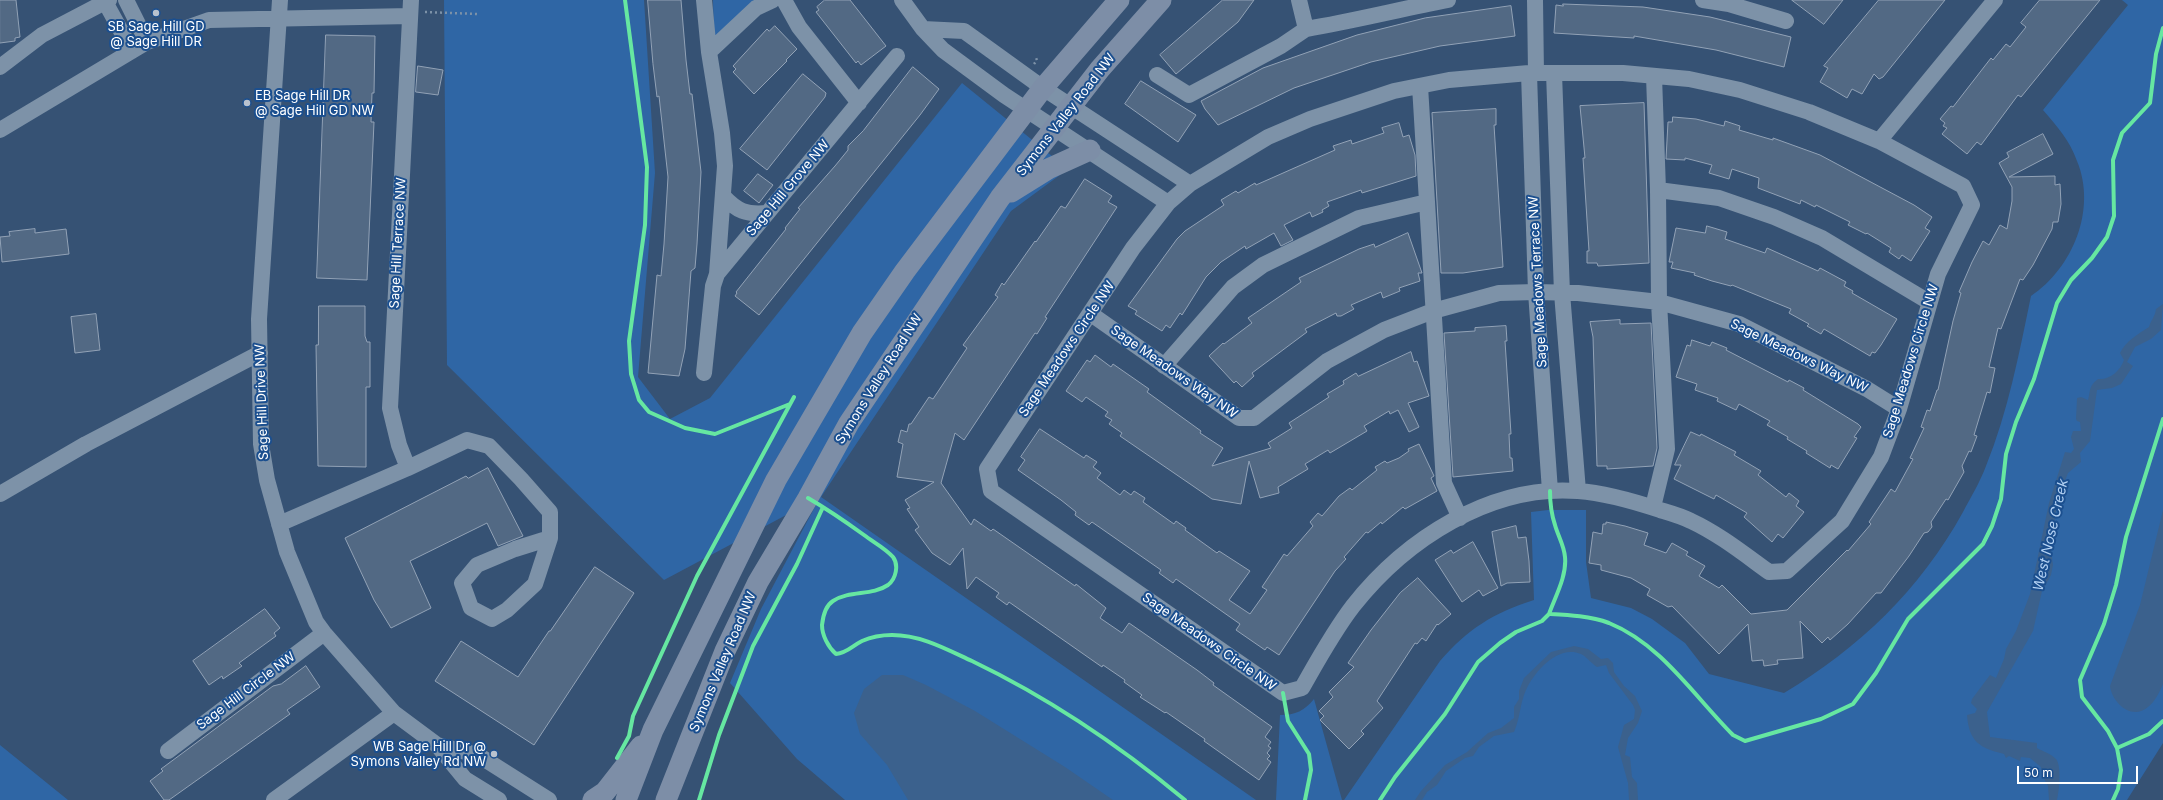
<!DOCTYPE html>
<style>
body{margin:0}
#map{position:relative;width:2163px;height:800px;overflow:hidden;background:#365274;font-family:Inter,sans-serif}
canvas{display:block}
.scale{position:absolute;left:2017px;top:766px;width:121px;height:18px;box-sizing:border-box;border:2px solid #fff;border-top:0;padding-left:5px;font-size:12px;line-height:14px;white-space:nowrap;color:#fff;-webkit-text-stroke:3px #1b4f8f;paint-order:stroke}
</style>
<div id="map">
<canvas width="2163" height="800"></canvas>
<div class="scale">50 m</div>
</div>
<script>
const ctx = document.querySelector('canvas').getContext('2d');
ctx.lineJoin = 'round';
function fillPath(path, color) {
  ctx.fillStyle = color;
  ctx.fill(path, 'evenodd');
}
function stroke(path, color, width, dash) {
  ctx.strokeStyle = color;
  ctx.lineWidth = width;
  ctx.lineCap = dash ? 'butt' : 'round';
  ctx.setLineDash(dash || []);
  ctx.stroke(path);
}
function write(font, color, halo, rows, align = 'center') {
  ctx.font = font + ' Inter,sans-serif';
  ctx.lineWidth = 4;
  ctx.setLineDash([]);
  ctx.textBaseline = 'middle';
  ctx.strokeStyle = halo;
  ctx.fillStyle = color;
  for (const [text, x, y, turn = 0] of rows) {
    ctx.save();
    ctx.translate(x, y);
    ctx.rotate((+turn || 0) * Math.PI / 180);
    ctx.textAlign = isNaN(turn) ? turn : align;
    if (halo) ctx.strokeText(text, 0, 0);
    ctx.fillText(text, 0, 0);
    ctx.restore();
  }
}
const green = new Path2D(`
 M444 0H644L655 173 638 377 670 419 710 398 962 83 1068 169 1011 211 821 497 1256 800H845L797 759 730 683 761 609 820 497 664 580 447 365Z
 M713 0H759L714 39Z
 M2122 0H2163V743L2127 800H1344L1440 661C1468 629 1493 613 1534 600L1531 512 1548 510H1586V562L1591 598 1631 608 1652 619 1685 643 1709 674 1784 693C1859 648 1920 590 1963 512 1971 497 1980 482 1986 466 2008 412 2019 354 2031 296 2073 268 2097 209 2077 161 2070 141 2057 126 2043 110L2128 5Z
 M1314 699 1342 800H1276L1280 715C1296 715 1304 711 1314 699Z
 M0 745 68 800H0Z`);
const water = new Path2D(`
 M2163 304 2161 330 2151 339 2135 347 2127 362 2133 366 2121 384 2112 388 2097 390 2090 441 2080 453 2081 462 2068 473 2057 501 2051 551 2053 565 2051 575 2042 591 2033 631 1987 712 1990 737 2037 743V748C2044 752 2050 753 2056 759 2062 766 2059 792 2057 800H2049L2048 786 2042 775 2041 767 2030 758 2021 757 2020 761 2009 756 2006 758 2004 754C1980 748 1969 742 1967 715L1975 713 1977 709 1971 703 1972 699 1990 675 1996 678 2004 659 2006 649 2016 631 2030 594 2049 503 2065 452 2071 453 2074 449 2071 437 2073 431H2081L2080 422 2077 421 2076 419 2077 398 2081 397 2088 400C2091 390 2088 387 2098 379 2110 380 2120 371 2124 360L2120 353C2126 341 2138 334 2149 327 2151 320 2155 317 2156 309Z
 M2163 510V684C2160 691 2155 702 2148 707 2132 721 2112 703 2110 686L2140 605Z
 M1574 646 1588 649 1601 659 1608 658 1613 663 1614 672 1624 686 1635 696 1642 711 1638 723 1628 738 1625 755 1630 757 1632 777 1637 783 1638 800H1629L1628 783 1618 747 1624 725 1634 719 1635 710 1633 705 1609 673 1606 665 1597 667C1591 663 1587 657 1581 654 1558 644 1534 672 1526 690 1520 703 1520 719 1514 732L1494 736 1479 747 1473 756 1465 758 1446 771 1437 785 1427 792 1422 800H1415L1421 791 1445 765 1467 752 1488 733 1501 728 1514 718V707L1519 699V691L1524 678 1551 652Z
 M882 675H903L926 685 975 711 1065 767 1113 800H908L887 765 860 734 854 713 864 689Z`);
const building = new Path2D(`
 M0 0H16L20 37 15 38V41L0 43Z
 M648 0H681L686 60 690 94H692L701 172 697 244 695 268 691 271 685 349 679 376 648 373 657 275 661 276 664 244 668 177 659 96 657 97 653 64Z
 M825 0H850L886 46 861 65 858 61 856 63 816 12 819 10 817 7Z
 M1223 0H1254L1238 22 1176 74 1160 55Z
 M1792 0H1843L1824 24Z
 M1879 0H1945L1883 77 1879 79 1874 74 1862 94 1852 89 1847 98 1820 82 1828 68 1824 66Z
 M2040 0H2100L2021 97 2018 95 1981 145 1977 142 1967 154 1942 134 1947 128 1943 126 1945 123 1940 119 1951 106 1953 107 1991 58 1993 60 2006 44 2010 47 2026 27 2021 23Z
 M1563 4 1643 7 1710 17 1791 37 1784 67 1716 50 1634 36V38L1554 33 1556 5 1563 6Z
 M1511 6 1515 36 1440 46 1371 62 1294 88 1218 125 1205 109 1201 101 1263 68 1357 35 1425 18Z
 M775 26 797 49 786 60 787 61 754 94 733 72 736 69 733 66 767 29 769 31Z
 M326 35 375 36 374 93H372L371 122H374L367 280 317 278Z
 M418 66 443 70 438 95 416 92Z
 M913 67 939 89 920 115 759 315 735 296 737 293 736 292 786 229 785 228 800 209 798 208 835 166 848 150V146L863 131Z
 M803 74 826 93 825 97 767 170 740 149Z
 M1141 81 1196 115 1178 142 1125 104Z
 M1644 103 1649 263 1598 266 1597 263H1587V251H1589L1583 158H1585L1580 106Z
 M1496 109V125H1494L1503 267 1463 273H1441L1432 113Z
 M1673 117 1696 119 1724 126 1725 121 1740 126 1739 130 1773 140V138L1820 155 1914 205 1932 217 1925 228 1930 231 1911 261 1902 255 1899 259 1889 252 1891 248 1867 233 1866 234 1848 225 1850 222 1816 205 1815 207 1801 200 1800 204 1758 188 1759 178 1732 169 1729 179 1709 173 1712 165 1685 158V160L1666 159 1668 122H1672Z
 M1399 123 1403 137 1409 135 1415 155 1416 176 1362 193 1361 190 1327 202 1329 206 1322 210 1323 212 1312 217 1310 212 1284 225 1293 240 1281 246 1274 233 1246 249 1245 246 1221 262 1206 277 1182 315 1180 313 1170 328 1166 325 1162 331 1135 314 1137 311 1128 306 1177 239 1185 231 1224 205 1221 200 1236 191 1238 193 1255 183 1256 185 1335 150 1333 146 1351 140 1352 144 1384 133 1382 128Z
 M2043 134 2053 154 2009 177 2055 176V185L2060 184 2061 204 2058 222H2053L2052 229 2033 265 2023 280 2020 279 2001 329 1998 328 1989 367 1995 368 1990 393 1987 392 1974 435 1977 436 1971 452 1969 451 1962 466 1964 472 1948 500 1946 499 1931 522 1932 527 1928 532 1924 533 1909 556 1881 593H1876L1848 624 1830 640 1828 637 1822 643 1800 621 1803 658 1777 660 1778 664 1764 666 1763 660 1752 661 1748 624 1719 654 1672 606 1668 607 1647 595 1650 589 1631 578 1601 570V565L1589 563 1593 532 1602 534 1603 524H1606V522L1625 526 1648 533 1644 545 1666 553 1672 543 1688 552 1686 555 1705 566 1699 576 1719 588 1722 585 1751 614 1787 610 1847 550 1848 551 1871 524 1869 522 1891 489 1895 492 1913 459 1910 458 1924 428 1921 427 1927 410 1930 411 1937 390H1938L1953 321 1961 293 1959 292 1972 262 1983 241 1989 245 2000 225 2007 229 2012 201V187L1999 163 2009 157 2007 153Z
 M758 174 773 185 759 203 744 191Z
 M1085 179 1112 196 1108 202 1117 207 1045 317 1047 318 1037 334 1035 333 964 440 955 433 941 483 971 525 974 519 991 531 993 529 1075 586 1076 584 1106 608 1100 618 1122 633 1129 623 1197 670 1214 683 1213 685 1272 727 1265 737 1271 742 1268 746 1271 748 1267 753 1270 756 1267 759 1271 762 1259 780 1204 741 1205 739 1166 712 1165 713 1140 697 1142 695 1124 682 1125 680 1103 665 1102 667 1009 602 1007 605 996 597 999 593 976 577 967 589 963 548 950 565 932 553 915 530 919 527 907 509 910 508 905 500 934 482 897 477 903 444 898 442 901 430 907 432 909 424H911L929 397 933 399 967 348 963 345 998 297 995 295 1002 283 1004 285 1035 241 1036 242 1061 206 1065 208Z
 M1707 226 1727 232 1725 239 1765 253 1767 248 1818 271 1820 268 1846 282 1844 286 1853 291 1852 293 1897 319 1881 345 1875 353 1872 352 1870 356 1824 329 1821 334 1807 326 1809 324 1789 313 1791 309 1732 285 1731 286 1712 281 1694 275 1695 273 1671 268 1673 262H1669L1676 228 1705 233Z
 M35 229V233L66 229 69 254 2 262 0 237 10 236 9 232Z
 M1408 233 1422 273H1418L1420 281 1399 288 1400 291 1383 298 1381 292 1351 305 1354 309 1341 316H1337L1336 313 1305 329 1307 332 1252 373 1254 376 1242 387 1236 381 1234 383 1209 356 1223 343 1224 344 1252 323 1248 318 1301 282 1299 278 1359 249 1374 244 1375 247Z
 M319 306H365V336L367 342H370V387H366V467L318 466 316 345H318Z
 M96 314 100 350 75 353 71 317Z
 M1620 320V324L1651 323 1657 448 1653 466 1607 469V466H1597L1593 337 1590 322Z
 M1506 326 1507 341H1505L1511 434H1509L1510 458H1512L1513 471 1453 477 1444 333 1475 331V328Z
 M1692 340 1710 346 1712 342 1727 348 1726 350 1788 382 1789 380 1804 388 1803 390 1858 424 1861 427 1854 437 1857 438 1838 469 1831 465 1830 468 1806 453 1807 451 1787 439 1788 437 1767 425 1770 421 1739 404 1736 410 1717 401 1718 398 1695 390 1697 384 1676 377 1687 345 1690 346Z
 M1411 352 1414 362 1417 361 1429 396 1408 403 1419 427 1409 432 1398 410 1390 414 1389 411 1364 426 1367 431 1330 453 1328 450 1305 464 1308 469 1278 487 1279 493 1260 498 1249 461 1241 504 1212 499 1120 436 1122 433 1109 424 1112 420 1105 416 1108 412 1086 397 1082 402 1066 391 1087 360 1090 362 1095 355 1111 367 1113 364 1149 389 1147 392 1201 431 1200 433 1223 448 1212 466 1271 448 1268 443 1292 428 1289 423 1329 397 1327 394 1344 384 1343 381 1356 373 1358 376Z
 M1040 429 1084 458 1086 455 1097 462 1093 467 1101 473 1097 478 1120 495 1124 490 1131 495 1134 491 1145 498 1143 502 1174 524 1176 521 1186 528 1185 530 1217 553 1219 551 1250 571 1229 600 1250 614 1267 590 1262 587 1284 554 1287 556 1313 526 1310 522 1318 513 1322 516 1339 496 1350 488 1352 490 1377 470 1375 467 1385 461 1387 463 1399 458 1409 451 1408 449 1419 444 1434 476 1431 478 1437 491 1405 509 1403 507 1382 524 1381 522 1368 533 1366 532 1344 557 1346 559 1335 571 1279 655 1267 647 1265 650 1236 630 1240 624 1176 579 1173 583 1159 573 1161 570 1092 522 1089 525 1075 515 1076 512 1061 500 1018 470 1025 460 1021 457Z
 M1691 432 1700 436 1701 434 1736 452 1734 455 1761 471 1758 475 1786 497 1789 493 1799 501 1796 506 1804 512 1783 538 1778 534 1772 542 1744 517 1747 513 1716 495 1714 499 1674 479 1681 465H1675Z
 M488 468 523 536 498 546 487 523 410 561 431 608 391 628 374 600 345 538 466 476 468 478Z
 M1516 526 1518 538 1526 537 1529 561 1530 582 1507 583 1501 586 1492 532Z
 M1473 542 1498 588 1483 596 1479 590 1462 602 1435 560 1451 550 1453 553Z
 M595 567 634 593 534 745 435 681 461 641 518 677 549 631H550Z
 M1418 578 1451 614 1438 625 1437 624 1426 641 1422 638 1417 644 1415 643 1377 701 1383 708 1361 731 1364 734 1349 749 1320 720 1324 716 1319 711 1333 697 1329 692 1354 667 1348 663 1371 630 1400 593Z
 M265 609 280 628 274 633 276 636 239 663 242 666 223 679 222 676 209 685 193 661Z
 M306 666 320 687 287 710 290 714 169 800H164L150 781 163 771 161 769 273 686 281 684Z`);
const path = new Path2D(`
 M425 12 477 14
 M1034 64 1037 60 1036 58`);
const minor = new Path2D(`
 M104 0 132 51
 M126 0 147 42
 M280 0 259 319 261 444 267 480 287 552 316 622 324 633 394 713 437 745 465 779 499 800
 M704 0 709 52 722 133 725 166 717 274 713 286 704 373
 M784 0 799 27 859 103
 M902 0 923 29 943 50 1004 95 1168 203
 M1299 0 1306 29C1354 21 1401 9 1448 0
 M1535 0 1536 73
 M1703 0 1729 4 1786 21
 M923 29 964 31 1043 88 1190 184
 M709 52 756 8 773 0
 M0 67 42 35 109 0
 M1529 73H1623L1689 79 1740 90 1809 112 1879 141 1963 186 1972 205 1938 274 1899 409 1881 457 1842 521 1787 571 1769 572C1744 554 1719 534 1691 521 1681 516 1670 513 1660 510 1633 501 1606 493 1578 491 1490 484 1405 540 1353 606 1333 632 1318 660 1302 688L1283 693 991 491 987 469 1133 248 1168 203 1190 184 1268 137 1310 119 1394 91 1449 80Z
 M1529 73 1536 292 1550 491
 M1554 73 1562 293 1578 491
 M1157 75 1189 95 1281 46 1306 29
 M1420 86 1444 483 1460 518
 M0 130 147 42 209 20 410 16
 M1879 141 1995 0
 M1658 190 1719 198 1774 217 1822 238 1929 302
 M723 196C737 211 746 215 767 213
 M717 274 897 56
 M1091 314 1239 418H1254L1327 361 1384 330 1433 311 1499 293 1536 292 1578 293 1659 302 1739 324 1867 389 1899 409
 M1164 366 1233 287 1263 265 1359 218 1427 202
 M408 468 399 445 390 408 411 0
 M0 494 86 444 260 353
 M1653 507 1667 449 1659 302 1658 190 1654 76
 M279 524 408 468 467 440 489 446 521 479 550 512V538L535 584 507 610 492 619 471 608 462 583 477 565 515 549 550 538
 M437 745 478 755 549 800
 M168 751 324 633
 M274 800 394 713`);
const major = new Path2D(`
 M1011 192 1048 169 1090 150
 M593 800 605 792 641 746
 M626 800 653 730 776 480 862 333 905 271 1043 88 1119 0
 M666 800 725 651 758 582 808 498 849 423 1000 198 1100 69 1161 0`);
const cycleway = new Path2D(`
 M625 0 647 167 645 225 629 341 631 374 639 400 649 412 685 428 715 434 790 404
 M808 498C827 509 846 522 864 535 873 542 885 548 893 557 899 565 896 579 888 585 872 596 850 590 833 601 825 606 823 616 822 625 822 635 828 647 836 654 847 653 852 646 862 641 871 637 882 635 892 635 921 635 946 649 972 661 1049 698 1120 746 1185 800
 M1549 614C1555 597 1567 576 1565 557 1564 545 1558 536 1555 525 1551 513 1550 503 1550 491
 M1283 693 1288 721 1309 754 1311 770 1305 800
 M2117 748 2149 734 2163 721
 M617 758 629 736 633 716 697 576 794 397
 M699 800 719 735 753 646 797 564 823 507
 M1380 800 1395 777 1445 714 1478 662 1500 643 1516 632 1542 621 1549 614C1568 615 1590 616 1609 623 1661 644 1694 696 1733 735L1745 741 1821 719 1853 704 1876 673 1908 619 1983 544 1992 526 2001 499 2006 454 2016 422 2034 379 2057 303 2071 280 2092 258 2107 237 2114 216 2113 160 2122 133 2150 103 2156 54 2163 28
 M2113 800 2118 789 2121 770 2117 748 2108 731 2082 697 2080 680 2104 624 2116 585 2126 537 2163 419`);
const markers = [
 [156,13,4,"#b9c2ce"],
 [247,103,4,"#b9c2ce"],
 [494,754,4,"#b9c2ce"]
];
const poiNames = [
 ["SB Sage Hill GD",156,27],
 ["@ Sage Hill DR",156,42],
 ["EB Sage Hill DR",255,96,"left"],
 ["@ Sage Hill GD NW",255,111,"left"],
 ["WB Sage Hill Dr @",486,747,"right"],
 ["Symons Valley Rd NW",486,762,"right"]
];
const streetNames = [
 ["Symons Valley Road NW",1066,115,-52],
 ["Sage Hill Grove NW",788,188,-50],
 ["Sage Hill Terrace NW",398,243,-87],
 ["Sage Meadows Terrace NW",1538,282,-93],
 ["Sage Meadows Circle NW",1067,349,-56],
 ["Sage Meadows Way NW",1799,356,26],
 ["Sage Meadows Circle NW",1911,361,-73],
 ["Sage Meadows Way NW",1174,372,35],
 ["Symons Valley Road NW",879,379,-58],
 ["Sage Hill Drive NW",262,402,-92],
 ["Sage Meadows Circle NW",1209,642,35],
 ["Symons Valley Road NW",723,662,-67],
 ["Sage Hill Circle NW",246,691,-37]
];
const waterNames = [
 ["West Nose Creek",2051,535,-77]
];
fillPath(green, '#2f66a5');
fillPath(water, '#3b618d');
fillPath(building, '#526984');
stroke(building, '#92a2b6', 1);
stroke(path, '#7d92a8', 2.5, [2, 3]);
stroke(minor, '#7d92a8', 16);
stroke(major, '#7d8ea7', 21);
stroke(cycleway, '#66e7a1', 4);
for (const [x, y, r, color] of markers) {
  const dot = new Path2D();
  dot.arc(x, y, r, 0, 2 * Math.PI);
  ctx.fillStyle = color;
  ctx.fill(dot);
  stroke(dot, '#1b4f8f', 1.5);
}
write('13px', '#fff', '#1b4f8f', poiNames);
write('13px', '#fff', '#1b4f8f', streetNames);
write('italic 14px', '#b5d3f5', '#1b4f8f', waterNames);
</script>
